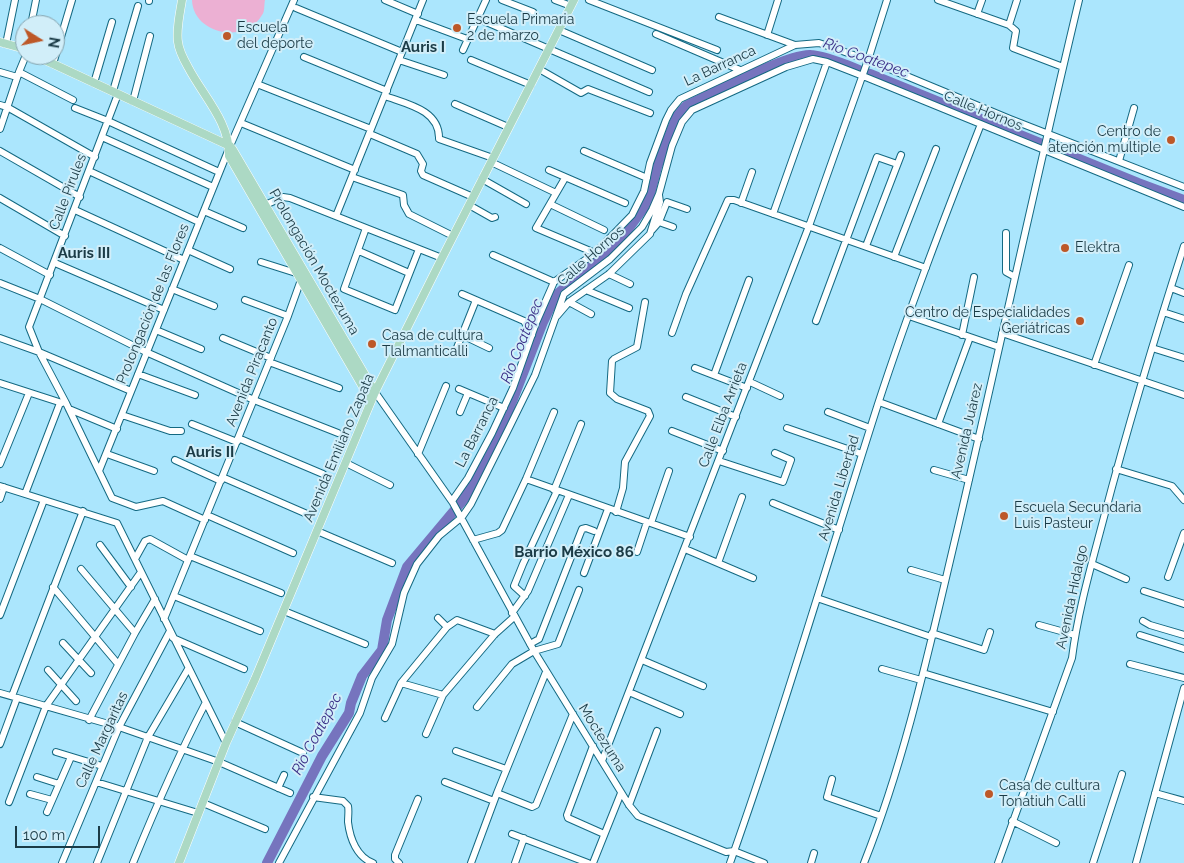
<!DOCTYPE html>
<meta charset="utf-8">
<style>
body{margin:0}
#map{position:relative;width:1184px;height:863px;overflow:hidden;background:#abe6fd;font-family:Raleway,sans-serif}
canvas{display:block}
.north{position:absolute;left:15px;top:15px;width:50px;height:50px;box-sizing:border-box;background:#d1eef9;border:1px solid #88a6b1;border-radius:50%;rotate:100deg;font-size:14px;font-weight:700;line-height:20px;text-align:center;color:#1b3b46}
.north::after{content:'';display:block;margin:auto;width:18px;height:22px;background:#bd5828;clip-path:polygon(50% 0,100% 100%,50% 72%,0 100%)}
.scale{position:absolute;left:15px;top:826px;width:85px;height:22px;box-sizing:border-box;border:2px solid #1b3b46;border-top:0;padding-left:6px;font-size:15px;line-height:18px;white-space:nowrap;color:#1b3b46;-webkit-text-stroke:4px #d1eef9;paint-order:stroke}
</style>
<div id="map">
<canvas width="1184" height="863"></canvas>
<div class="north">N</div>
<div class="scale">100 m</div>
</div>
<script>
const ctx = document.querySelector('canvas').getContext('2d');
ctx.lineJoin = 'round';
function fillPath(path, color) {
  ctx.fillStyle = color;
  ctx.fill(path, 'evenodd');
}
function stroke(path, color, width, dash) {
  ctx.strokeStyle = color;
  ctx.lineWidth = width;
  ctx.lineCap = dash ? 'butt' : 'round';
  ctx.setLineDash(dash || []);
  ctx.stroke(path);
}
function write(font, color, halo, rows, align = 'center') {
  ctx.font = font + ' Raleway,sans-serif';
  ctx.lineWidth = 4;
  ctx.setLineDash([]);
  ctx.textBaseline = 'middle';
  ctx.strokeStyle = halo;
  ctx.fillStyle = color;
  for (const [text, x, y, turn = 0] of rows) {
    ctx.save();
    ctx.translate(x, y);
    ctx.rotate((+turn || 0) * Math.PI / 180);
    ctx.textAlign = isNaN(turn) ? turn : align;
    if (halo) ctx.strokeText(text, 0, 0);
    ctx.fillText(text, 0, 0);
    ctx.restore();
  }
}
const green = new Path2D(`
 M192 0H265C264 4 265 12 262 15 245 45 193 34 192 0Z`);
const river = new Path2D(`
 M267 863 322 756 349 713 351 703 362 676 382 650 387 620 407 567 464 499 494 448 543 322 556 295 617 244 648 202 657 167 677 116 686 106C710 95 788 53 811 55 828 56 853 68 870 74L1138 183 1184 200`);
const minor = new Path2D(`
 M385 0 418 14
 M502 0 533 12
 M555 0 571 6
 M589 0 717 50
 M938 0 1009 25 1016 31 1013 48 1063 67
 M149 1V0
 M296 8 402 52
 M977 14 982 0
 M719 17 795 45
 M477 18 649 92
 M416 20 467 39
 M31 25 36 0
 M1009 25 1017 0
 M559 30 652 70
 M656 34 740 70
 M767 35 778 0
 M6 44 15 0
 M463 50 486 0
 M304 57 387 91
 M399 60 444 75
 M471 60 531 85
 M53 64 72 0
 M539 69 581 93 588 89 650 113
 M0 72 17 77
 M19 72 73 100
 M94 83 112 22
 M257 84 371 129
 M113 91 138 6
 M118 94 29 327 39 352 66 403 112 498 136 507 163 501 205 520
 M385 96C407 104 440 110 439 139L493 158
 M133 101 150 36
 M455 104 508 127
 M0 105 7 107 95 157
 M75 108 108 121 219 172
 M241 123 355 170
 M0 129 19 72 26 55
 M370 134 417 154 423 164 421 171 423 175 473 197
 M102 137 213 187
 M0 151 80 197
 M584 151 647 178
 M1119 161 1134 108
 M491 162 556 193
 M549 170 625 203
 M89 171 199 222
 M352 177 403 195 404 205 409 214 453 236
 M565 178 536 228 595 253
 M482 179 526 204
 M0 198 65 236
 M741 203 752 172
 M550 204 604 230
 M469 205 492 218 495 217
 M263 206 283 197 290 198 442 258
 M75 210 184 260
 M204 211 243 228
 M773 214 827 62
 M336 216 423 0
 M659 222 673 227
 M366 228 344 289 395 310 419 249
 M652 230 659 222 667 202 687 209
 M1006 233V272L1015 277
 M866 246 901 155
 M0 248 50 275
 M188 250 230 269
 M359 251 409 273
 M493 255 554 282
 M894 257 936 149
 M261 262 299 274
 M55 263 164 310
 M609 274 630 284
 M0 283 40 299 146 352 254 400 338 433
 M1171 288 1184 293
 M172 289 214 306
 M586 290 629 308
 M462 294 524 321 532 335
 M245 300 288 316
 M569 302 591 314
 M1163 312 1184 319
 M557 316 569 302 609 274 650 234 660 202 659 195
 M909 316 999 347
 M816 321 877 157 897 164
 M156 330 201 349
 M672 333 686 294 728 200H734L926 268
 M1002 333 1184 395
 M462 335 489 348
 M962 335 974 277
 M0 338 39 352 131 391
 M223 338 271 358
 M1152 348 1184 358
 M456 350 476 300
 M269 362 339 388
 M1094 365 1129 265
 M695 368 747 388
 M138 374 195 395
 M714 375 749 280
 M750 382 780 396
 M0 383 62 403
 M459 389 504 408
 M375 392 453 503 534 651 629 805 638 816 726 852 734 851 764 863
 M686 397 736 417
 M879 402 979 439
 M69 409 117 429
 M460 412 468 393
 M828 412 870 428
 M122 415 170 431H181
 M192 424 237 442
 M938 424 970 337
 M787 428 862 454
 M672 431 723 451
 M238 438 323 474
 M107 454 154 471
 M418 454 446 386
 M175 460 221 481
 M719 461 783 482 791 460 775 453
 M346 463 390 485
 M0 464 29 393
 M1116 469 1172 486 1184 500
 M934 470 969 480
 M99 471 230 146 294 0
 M222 477 307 514
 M526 479 690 537
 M0 486 117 523 226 743
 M554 490 581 424
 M25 494 60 403
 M0 499 4 487
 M452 501 468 478 492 433 513 388 536 323 554 282 595 253 632 215 644 191 650 163 666 120 671 110 680 99 795 45 819 43 868 60 1010 119 1184 187
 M773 503 839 530
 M616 512 623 488 625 462 650 416 648 411 617 399 610 393 612 361 614 359 637 347 645 302
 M207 515 293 553
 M651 523 669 471
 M317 531 392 563
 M473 540 498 533 502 530 526 479 554 412
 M100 545 131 587
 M685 549 753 578
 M637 552 647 522
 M190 556 281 593
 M135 559 145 541 150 539 188 560
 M718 563 742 497
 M1092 564 1126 579
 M81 569 135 633
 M911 570 945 580
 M584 573 608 509
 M1168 577 1184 533
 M53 587 118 664
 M1144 591 1184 604
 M174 596 260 631
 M525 596 514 586 523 564 557 491
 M817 598 931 637
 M284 611 365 644
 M512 613 528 591 569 495
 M0 615 44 500
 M438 618 447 627 457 620 495 634
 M164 619 288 316 302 277
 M1143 621 1150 625 1184 635
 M1039 625 1075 635
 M932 633 984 650 990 632
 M1140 635 1184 649
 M173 638 244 669
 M63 643 91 673
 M530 644 539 639 582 529 586 528 594 531
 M642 660 703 686
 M1130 664 1184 678
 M882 669 921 680
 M48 670 76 701
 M923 673 1053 712
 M401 683 443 695
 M629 692 680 714
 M0 693 119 727 219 762 290 793
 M12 696 83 511
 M477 707 512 664 534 651 558 644 579 590
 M385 718 401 683 447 627
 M89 720 135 633 155 599
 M235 722 303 753
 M426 734 443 695 495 634 514 617
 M0 744 17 698
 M593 746 567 815 568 818 604 834
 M456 751 506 769
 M56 752 102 766
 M602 761 809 226 868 60 887 0
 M37 777 59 784
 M832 779 827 797 881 816
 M96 782 198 813
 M445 782 494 801
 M278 788 284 775
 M497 793 532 807 536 805 573 714
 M1155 793 1184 801
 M30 794 52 800
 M313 797 343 801 348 806C349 811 348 816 348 822 350 839 357 857 373 863
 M9 802 46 706 141 572
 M203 803 265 829
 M629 805 657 731
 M47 812 71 757
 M1012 821 1056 843
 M512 834 588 863
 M62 863 119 727 170 631
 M97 863 148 737 188 669
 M133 863C155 809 178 756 205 704
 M279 863 360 713 372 678 392 644 404 593 417 564 439 536 462 517 471 504 510 426 535 375 564 294 610 259 642 227 652 210 659 194 672 146 682 122 692 110 786 67 813 59 827 62 863 76 1184 207
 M399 863 395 859V855L418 799
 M471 863 497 793 546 672
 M515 863 524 838
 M593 863 621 793
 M730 863C784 711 829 557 878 404 909 309 945 216 981 124
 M811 863 814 853
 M864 863C907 755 931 640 958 527 999 352 1037 175 1079 0
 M998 863 1072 658C1078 610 1092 563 1104 517 1128 426 1155 336 1184 246
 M1093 863 1122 774
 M1136 863 1184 688`);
const major = new Path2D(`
 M182 0C180 13 176 29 178 42 179 51 184 60 188 67 203 96 230 122 229 156L371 401
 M0 42 25 49
 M34 55 230 146 233 150 375 392
 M179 863 226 743 255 679 375 392 442 258 574 0`);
const markers = [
 [457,28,5,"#bd5828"],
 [227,36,5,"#bd5828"],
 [1171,140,5,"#bd5828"],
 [1065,248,5,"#bd5828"],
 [1080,321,5,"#bd5828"],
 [372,344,5,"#bd5828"],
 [1004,516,5,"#bd5828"],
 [989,794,5,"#bd5828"]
];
const poiNames = [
 ["Escuela Primaria",467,20],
 ["2 de marzo",467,36],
 ["Escuela",237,28],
 ["del deporte",237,44],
 ["Centro de",1161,132,"right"],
 ["atención multiple",1161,148,"right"],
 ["Elektra",1075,248],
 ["Centro de Especialidades",1070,313,"right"],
 ["Geriátricas",1070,329,"right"],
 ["Casa de cultura",382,336],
 ["Tlalmanticalli",382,352],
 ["Escuela Secundaria",1014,508],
 ["Luis Pasteur",1014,524],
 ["Casa de cultura",999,786],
 ["Tonatiuh Calli",999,802]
];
const streetNames = [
 ["La Barranca",720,66,-25],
 ["Calle Hornos",983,111,22],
 ["Calle Pirules",68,192,-69],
 ["Calle Hornos",591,256,-41],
 ["Prolongación Moctezuma",314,262,60],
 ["Prolongación de las Flores",153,304,-68],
 ["Avenida Piracanto",252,372,-68],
 ["Calle Elba Arrieta",723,415,-69],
 ["Avenida Juárez",967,431,-77],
 ["La Barranca",477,432,-63],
 ["Avenida Emiliano Zapata",339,448,-67],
 ["Avenida Libertad",839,488,-73],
 ["Avenida Hidalgo",1072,597,-78],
 ["Moctezuma",602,738,58],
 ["Calle Margaritas",102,740,-65]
];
const neighbourhoodNames = [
 ["Auris I",423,47],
 ["Auris III",84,253],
 ["Auris II",210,452],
 ["Barrio México 86",574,552]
];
const waterNames = [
 ["Rio Coatepec",866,58,20],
 ["Rio Coatepec",522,341,-68],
 ["Rio Coatepec",317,734,-62]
];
fillPath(green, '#ecb0d3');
stroke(river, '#7674be', 10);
stroke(minor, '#146982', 8);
stroke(major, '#fff', 9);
stroke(minor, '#fff', 6);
stroke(major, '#acd9c4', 8);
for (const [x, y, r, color] of markers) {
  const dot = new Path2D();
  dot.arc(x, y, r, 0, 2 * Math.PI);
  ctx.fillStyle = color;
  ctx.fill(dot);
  stroke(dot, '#d1eef9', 2);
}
write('14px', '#1b3b46', '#d1eef9', poiNames, 'left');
write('14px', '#1b3b46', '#d1eef9', streetNames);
write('bold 15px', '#1b3b46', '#d1eef9', neighbourhoodNames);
write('italic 15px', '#3a2e87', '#d1eef9', waterNames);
</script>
